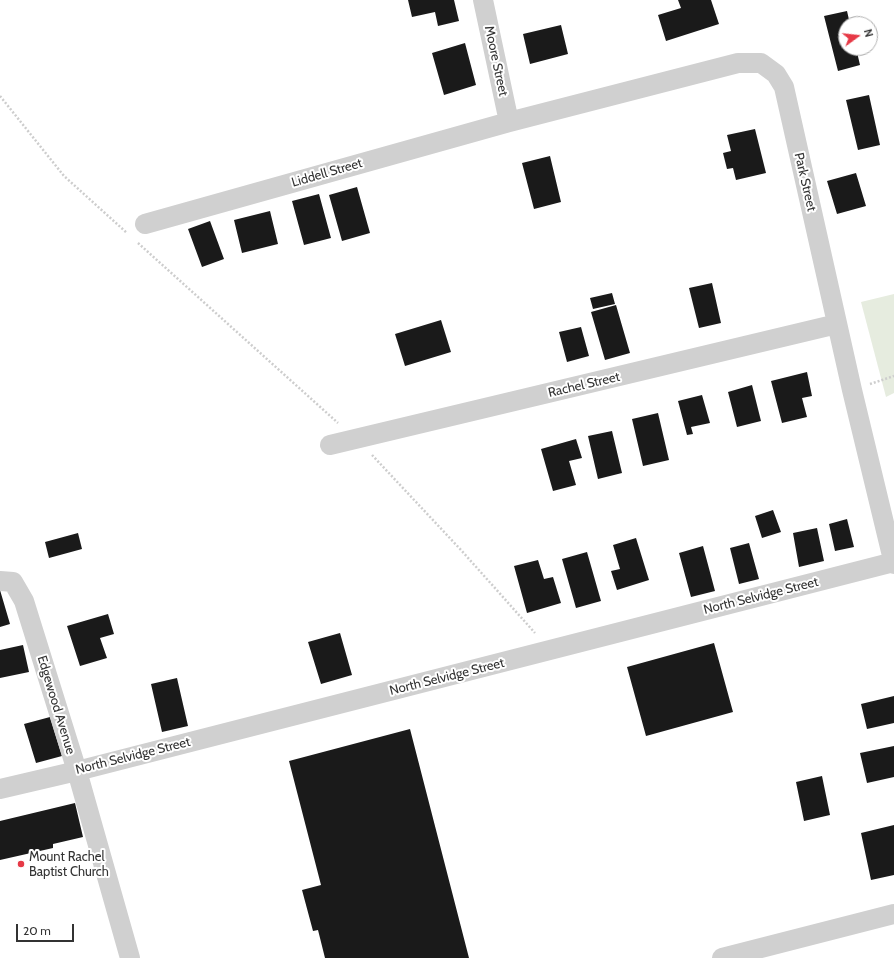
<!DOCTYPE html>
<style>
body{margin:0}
#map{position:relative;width:894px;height:958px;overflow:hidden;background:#fff;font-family:Cabin,sans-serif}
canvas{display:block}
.north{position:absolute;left:838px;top:16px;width:40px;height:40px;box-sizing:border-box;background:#fff;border:1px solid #adadad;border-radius:50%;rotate:75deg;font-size:11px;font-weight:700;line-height:16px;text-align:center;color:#333}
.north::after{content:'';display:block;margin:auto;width:14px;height:18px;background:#e63946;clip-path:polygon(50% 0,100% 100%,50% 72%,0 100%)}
.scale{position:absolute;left:16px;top:924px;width:58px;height:18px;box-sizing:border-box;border:2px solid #333;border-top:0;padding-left:5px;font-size:12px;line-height:14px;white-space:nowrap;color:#333;-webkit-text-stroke:3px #fff;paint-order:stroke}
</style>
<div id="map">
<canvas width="894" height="958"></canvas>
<div class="north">N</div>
<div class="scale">20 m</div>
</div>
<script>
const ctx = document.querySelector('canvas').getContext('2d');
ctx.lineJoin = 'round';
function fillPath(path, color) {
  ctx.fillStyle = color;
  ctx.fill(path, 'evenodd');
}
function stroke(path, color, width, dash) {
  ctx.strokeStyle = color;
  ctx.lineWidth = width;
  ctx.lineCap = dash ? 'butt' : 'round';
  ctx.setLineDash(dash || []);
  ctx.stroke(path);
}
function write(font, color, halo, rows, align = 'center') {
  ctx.font = font + ' Cabin,sans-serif';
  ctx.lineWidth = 4;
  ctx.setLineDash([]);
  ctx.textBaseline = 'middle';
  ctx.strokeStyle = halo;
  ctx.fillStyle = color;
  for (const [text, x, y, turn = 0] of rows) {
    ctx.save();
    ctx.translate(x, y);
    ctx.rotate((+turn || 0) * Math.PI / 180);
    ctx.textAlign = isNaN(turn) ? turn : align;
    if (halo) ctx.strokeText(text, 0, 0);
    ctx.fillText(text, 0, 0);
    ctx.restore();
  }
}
const green = new Path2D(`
 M894 294V393L886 397 861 302Z`);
const building = new Path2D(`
 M408 0H454L459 21 438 26 435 12 412 17Z
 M678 0H711L719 24 666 41 658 15 681 8Z
 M847 11 850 24H846V48H856L860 65 838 71 824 16Z
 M561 25 568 54 530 64 523 34Z
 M465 43 476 85 444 95 432 53Z
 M869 95 880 145 858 150 846 100Z
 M755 129 766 173 736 180 733 168 727 169 723 153 731 151 727 135Z
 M550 156 561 202 534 209 522 163Z
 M856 173 866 206 837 214 827 181Z
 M357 187 370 233 342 241 329 195Z
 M319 194 331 238 304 245 292 201Z
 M270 211 278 244 242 253 234 220Z
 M210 221 224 259 202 267 188 229Z
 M712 283 721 323 699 328 689 288Z
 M612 293 615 304 593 309 590 298Z
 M616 305 630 353 605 360 591 312Z
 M441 320 451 352 405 366 395 334Z
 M581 327 589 356 567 362 559 332Z
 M807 372 812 396 802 398 807 417 782 423 771 381Z
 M752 385 761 421 737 427 728 392Z
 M702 395 710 423 691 427 693 434 687 435 678 401Z
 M658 413 669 460 643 466 632 419Z
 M612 431 622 473 598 479 588 436Z
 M576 439 582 458 569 461 576 485 553 491 541 449Z
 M773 510 781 532 762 538 755 516Z
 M847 519 854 547 835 551 829 524Z
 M817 528 824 561 799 567 793 533Z
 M78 533 82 549 49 558 45 542Z
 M636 538 649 580 617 590 611 571 620 569 613 545Z
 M749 543 759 579 739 584 730 548Z
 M703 546 715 591 691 597 679 553Z
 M587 552 601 601 576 608 562 559Z
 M538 560 544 579 553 577 561 603 527 613 514 566Z
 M0 590 10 624 0 627Z
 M108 614 114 634 100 638 107 658 80 666 67 626Z
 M340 633 352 675 321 684 308 642Z
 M714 643 733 712 646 736 627 667Z
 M23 645 29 672 0 678V650Z
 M177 678 188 726 162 732 151 684Z
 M894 696V723L867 729 861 704Z
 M50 717 62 756 36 763 24 724Z
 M410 729 469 958H325L318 930 313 931 302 890 321 885 289 761Z
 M894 746V777L867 783 860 753Z
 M822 776 830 815 804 821 796 782Z
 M75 803 83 837 53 844V848L0 860V821Z
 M894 825V875L871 880 861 833Z`);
const path = new Path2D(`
 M0 96 64 176 127 233
 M138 243 338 423
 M870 384 894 376
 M372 455 461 550 535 633`);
const minor = new Path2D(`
 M483 0 509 122
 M145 224 509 122 738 63H761L776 74 784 87 852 390 894 564
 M330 445 837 324
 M0 581 13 582 24 601 77 771 130 958
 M0 789 77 771 894 562
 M722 958 894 914`);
const markers = [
 [21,864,4,"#e63946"]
];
const streetNames = [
 ["Moore Street",496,61,78],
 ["Liddell Street",327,173,-16],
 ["Park Street",805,182,77],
 ["Rachel Street",584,385,-13],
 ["North Selvidge Street",761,596,-14],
 ["North Selvidge Street",447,677,-14],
 ["Edgewood Avenue",56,705,73],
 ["North Selvidge Street",133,756,-14]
];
const poiNames = [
 ["Mount Rachel",29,857],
 ["Baptist Church",29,872]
];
fillPath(green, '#e6ecdf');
fillPath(building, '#1a1a1a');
stroke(path, '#cdcdcd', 2.5, [2, 2]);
stroke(minor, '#d0d0d0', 20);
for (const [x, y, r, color] of markers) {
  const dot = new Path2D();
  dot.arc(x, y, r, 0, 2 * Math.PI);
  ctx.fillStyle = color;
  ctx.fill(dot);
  stroke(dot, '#fff', 1.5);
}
write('13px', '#333', '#fff', streetNames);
write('13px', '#333', '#fff', poiNames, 'left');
</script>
